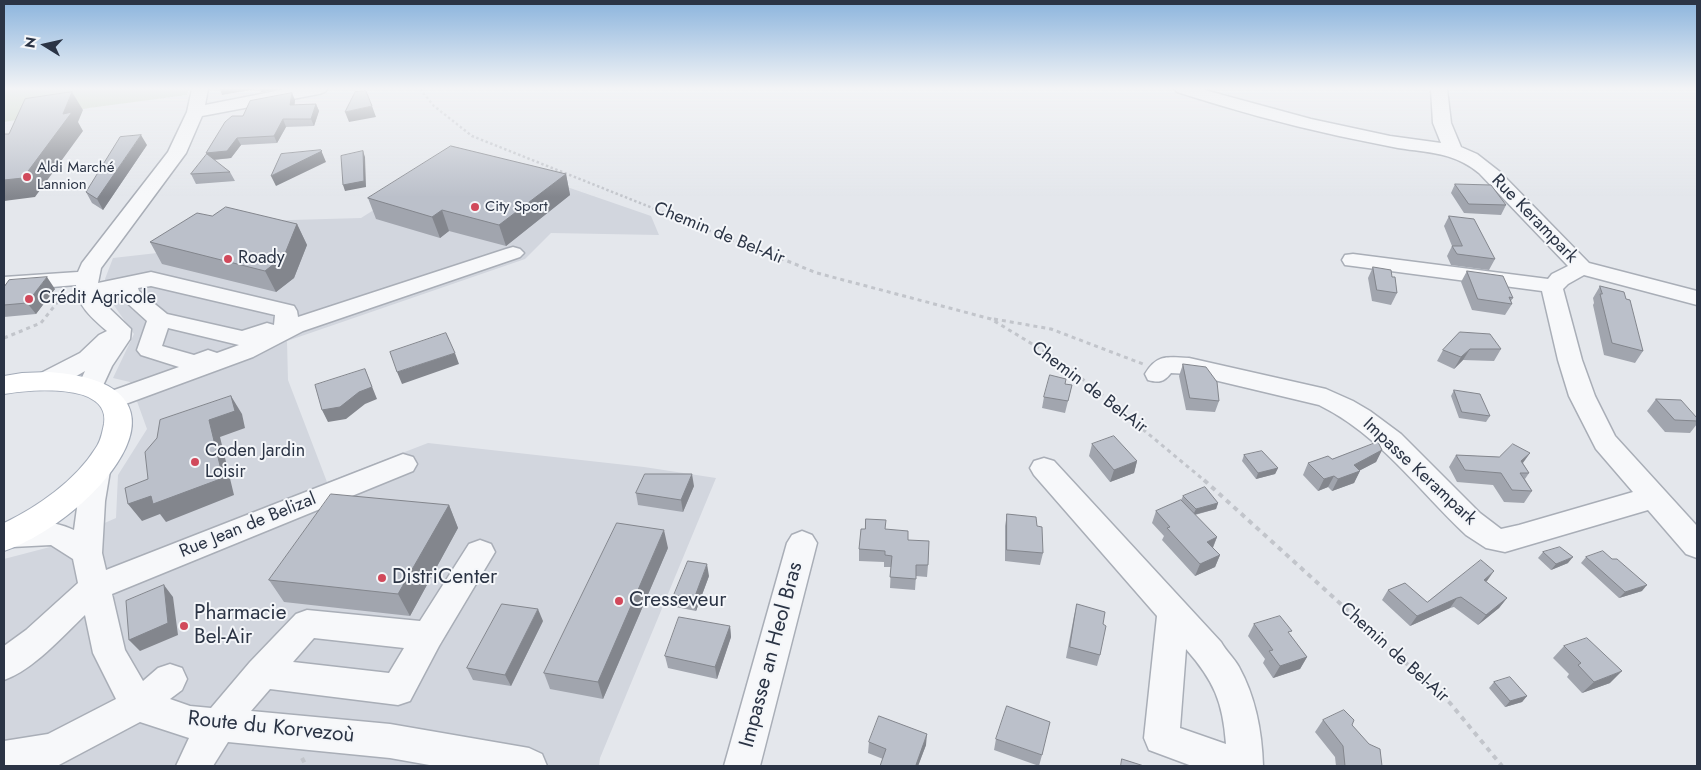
<!DOCTYPE html>
<meta charset="utf-8">
<style>
body{margin:0}
#map{position:relative;width:1701px;height:770px;overflow:hidden;background:#e4e7ec;font-family:Jost,sans-serif}
canvas{display:block}
.frame{position:absolute;inset:0;border:5px solid #2b3445;pointer-events:none}
.north{position:absolute;left:20px;top:20px;width:50px;height:50px;-webkit-text-stroke:4px #f4f6f9;paint-order:stroke;rotate:280deg;font-size:14px;font-weight:700;line-height:20px;text-align:center;color:#2b3445}
.north::after{content:'';display:block;margin:auto;width:18px;height:22px;background:#2b3445;clip-path:polygon(50% 0,100% 100%,50% 72%,0 100%)}
</style>
<div id="map">
<canvas width="1701" height="770"></canvas>
<div class="frame"></div>
<div class="north">N</div>
</div>
<script>
const ctx = document.querySelector('canvas').getContext('2d');
ctx.lineJoin = 'round';
function fillPath(path, color) {
  ctx.fillStyle = color;
  ctx.fill(path, 'evenodd');
}
function stroke(path, color, width, dash) {
  ctx.strokeStyle = color;
  ctx.lineWidth = width;
  ctx.lineCap = dash ? 'butt' : 'round';
  ctx.setLineDash(dash || []);
  ctx.stroke(path);
}
function write(font, color, halo, rows, align = 'center') {
  ctx.font = font + ' Jost,sans-serif';
  ctx.lineWidth = 4;
  ctx.setLineDash([]);
  ctx.textBaseline = 'middle';
  ctx.strokeStyle = halo;
  ctx.fillStyle = color;
  for (const [text, x, y, turn = 0] of rows) {
    ctx.save();
    ctx.translate(x, y);
    ctx.rotate((+turn || 0) * Math.PI / 180);
    ctx.textAlign = isNaN(turn) ? turn : align;
    if (halo) ctx.strokeText(text, 0, 0);
    ctx.fillText(text, 0, 0);
    ctx.restore();
  }
}
const built = new Path2D(`
 M466 152 651 216 659 235 551 233 525 259 287 341 288 380 327 482 428 443 644 467 716 478 600 758 599 766H4V559L50 547 116 518 118 475 147 429 130 382 113 378 134 334 106 294 105 279 113 258 166 252 186 223 361 218Z`);
const green = new Path2D(`
 M4 89H189L187 95 89 108 4 122Z`);
const pathFar2 = new Path2D(`
 M420 89 434 106 472 136 783 260`);
const pathFar1 = new Path2D(`
 M780 258 817 273 991 319 1062 362 1205 481
 M994 319 1051 329 1143 364
 M4 338 41 323 63 295`);
const path = new Path2D(`
 M1204 480 1450 703 1502 766
 M302 758 306 766`);
const minor = new Path2D(`
 M192 89H208L205 105 286 89H327L325 92 319 94 202 116 186 153 101 268 98 283 151 272 294 306 297 311 298 317 506 249 513 247 520 249 524 253 520 257 303 331 253 357 112 409 103 406 99 400 103 394 179 367 141 355 137 350 147 321 115 292 100 297 106 305 131 329 130 339 112 366 100 392 91 394 82 392 78 386 85 371C71 379 55 390 39 386L36 380 39 374 80 353 99 335 107 331C93 319 76 305 76 285L4 291V277L78 272 82 263 168 152 187 112ZM151 286 275 315 274 325 267 323 242 331 167 314 139 291 138 288ZM168 328 239 345 217 353 208 350 194 355 162 346Z
 M1175 89H1201L1311 119 1390 136 1441 143 1433 123 1431 89H1447L1451 123 1461 147 1477 154 1500 172 1589 263 1697 291V305L1584 275 1568 284 1563 289 1582 360 1595 396 1615 436 1697 526V558L1686 554 1648 510 1505 552 1486 548 1466 535C1417 489 1380 435 1319 405L1189 374 1171 373C1164 382 1159 383 1148 380L1145 374C1157 354 1167 357 1189 358L1326 389 1353 401 1370 411 1401 434 1480 513 1501 529 1519 525 1633 492 1596 449 1569 396 1558 360 1542 291 1353 266 1345 265 1342 260 1345 255 1353 254 1548 279 1552 274 1568 266 1479 173C1453 152 1430 153 1398 148 1378 144 1358 140 1339 136 1284 124 1230 109 1177 92Z
 M403 454 413 457 417 464 413 471 112 594 125 650 143 681 158 668 170 664 182 668 187 679 182 690 170 699 190 706 211 708 250 662 296 614 307 610 420 621 469 544 480 540 491 544 495 552 439 646 410 701 398 705 270 689 251 711 390 724 529 748 542 754 547 766H435L390 758 228 742 213 766H176L189 738 140 722 57 766H4V741L48 734 116 699 93 653 85 615C62 637 33 670 4 680V646L26 630 78 583 73 559 51 545 12 547 4 544V526C27 519 52 520 74 530L82 471 86 464 96 461 106 464 110 471 105 501 102 553 106 570ZM314 638 404 648 389 673 293 662Z
 M1044 458 1054 461 1221 642C1226 651 1234 658 1239 667 1256 698 1262 732 1263 766H1192L1149 750 1144 738 1157 616 1034 475 1030 468 1034 461ZM1186 649C1214 681 1223 702 1226 744L1180 728Z
 M802 531 812 535 817 543 760 766H724L787 543 792 535Z`);
const major = new Path2D(`
 M49 372C220 384 87 524 4 551V523C37 507 75 481 95 449 101 441 102 433 104 424 111 381 27 390 4 394V376L22 373Z`);
const wall = new Path2D(`
 M295 100 294 105 316 104 319 111 314 126 286 127 277 143 241 145 231 158 214 160 230 172 235 181 196 184 191 174 207 154 243 116Z
 M147 145 103 210 92 203 86 192Z
 M566 174 570 195 506 246 449 231 440 238 376 219 368 198Z
 M1455 184 1506 205 1501 215 1464 213 1451 193Z
 M212 216 297 224 307 245 294 278 276 292 162 264 150 242Z
 M1449 216 1495 259 1489 270 1451 265 1447 256 1452 246 1444 226Z
 M1373 267 1392 277 1397 293 1391 305 1372 301 1368 278Z
 M1467 271 1513 298 1511 301 1512 304 1505 315 1472 310 1461 282Z
 M1600 286 1626 299 1643 351 1635 363 1604 355 1593 305 1594 303 1593 298Z
 M4 287 55 289 36 314 4 317Z
 M1460 332 1501 349 1494 361 1463 360 1454 369 1437 361 1443 350Z
 M1183 364 1219 401 1215 412 1186 410 1179 376Z
 M1065 384 1072 385 1065 413 1042 408 1044 397Z
 M1454 390 1490 416 1486 422 1459 418 1451 396Z
 M1656 399 1697 418V424L1690 433 1665 432 1647 411Z
 M1092 444 1137 461 1134 473 1110 482 1089 456Z
 M1382 450 1376 462 1360 470 1354 483 1332 491 1328 487 1318 491 1303 475 1308 463Z
 M1530 453 1523 463 1529 473 1525 479 1532 491 1524 503 1504 502 1493 485 1457 482 1449 467 1456 455 1499 457Z
 M1244 455 1278 468 1275 474 1256 479 1242 461Z
 M694 486 683 512 638 505 636 493Z
 M1183 496 1218 503 1216 509 1195 515 1217 537 1213 548 1220 555 1215 567 1195 576 1162 540 1164 536 1152 523 1156 511 1181 500Z
 M449 505 458 528 410 616 284 602 269 580Z
 M1007 514 1037 526 1043 553 1040 565 1005 561V526Z
 M885 529 908 540 928 565 927 577 916 576 915 590 890 588 891 567H884V562L859 561V549Z
 M668 548 603 699 550 689 544 673Z
 M1543 552 1568 563 1551 570 1538 558Z
 M1586 557 1642 591 1619 598 1581 563Z
 M709 576 696 611 676 607 674 595Z
 M1486 582 1507 598 1499 608 1478 625 1454 607 1450 608 1410 626 1382 600 1388 590 1427 602Z
 M1077 604 1103 624 1100 655 1097 666 1066 658 1074 616Z
 M543 621 511 686 473 680 467 668Z
 M1254 624 1290 635 1307 657 1300 669 1273 678 1263 663 1265 659 1248 636Z
 M730 626 731 637 717 679 668 668 665 656Z
 M1564 646 1610 683 1582 693 1567 677 1569 674 1553 658Z
 M1494 682 1527 696 1522 702 1505 707 1489 688Z
 M1323 720 1352 725 1382 766H1336L1335 757 1315 732Z
 M996 739 1042 755 1039 766 994 750Z
 M869 742 926 745 918 766 883 759 868 753Z`);
const shadedWall = new Path2D(`
 M220 89H256L222 95Z
 M260 89H281L261 92Z
 M72 92 83 110 78 122 83 131 35 197 4 201V180L63 114Z
 M292 93 295 100 294 112 290 105Z
 M316 104 319 111 314 126 311 119Z
 M372 106 376 117 349 122 345 112Z
 M283 119 286 127 277 143 274 136Z
 M141 135 147 145 103 210 97 199Z
 M237 138 241 145 231 158 210 160 206 153Z
 M321 150 326 162 276 186 271 176Z
 M363 151 365 157 366 187 345 191 343 185Z
 M566 174 570 195 506 246 499 225Z
 M442 210 449 231 440 238 432 217Z
 M297 224 307 245 294 278 276 292 265 271Z
 M47 277 55 289 36 314 27 303Z
 M1470 349 1463 360 1454 369 1461 357Z
 M455 353 459 364 402 384 397 372Z
 M365 369 377 399 365 404 346 419 328 422 322 410Z
 M231 396 242 414 245 428 220 437 234 495 166 522 160 514 142 521 128 504Z
 M1382 450 1376 462 1357 472 1360 471 1354 483 1332 491 1338 479 1354 465Z
 M1530 453 1521 465V461Z
 M1137 461 1134 473 1110 482 1114 470Z
 M1278 468 1275 474 1256 479 1258 473Z
 M692 474 694 486 683 512 681 500Z
 M1334 476 1328 487 1318 491 1324 479Z
 M1218 503 1216 509 1193 515 1196 509Z
 M449 505 458 528 410 616 398 594Z
 M664 530 668 548 603 699 598 682Z
 M1217 537 1212 549 1207 542Z
 M1220 555 1215 567 1195 576 1200 564Z
 M1573 557 1568 563 1551 570 1556 564Z
 M707 564 709 576 696 611 694 599Z
 M1494 571 1487 581 1476 590 1484 580Z
 M164 585 173 597 178 635 140 651 129 640Z
 M1647 585 1642 591 1619 598 1625 592Z
 M1457 598 1450 608 1410 626 1417 616Z
 M1507 598 1499 608 1478 625 1486 615Z
 M538 609 543 621 511 686 505 675Z
 M730 626 731 637 717 679 715 667Z
 M1307 657 1300 669 1273 678 1280 666Z
 M1622 671 1610 683 1582 693 1594 682Z
 M1527 696 1522 702 1505 707 1510 701Z
 M927 734 926 745 918 766H915Z`);
const building = new Path2D(`
 M366 91 372 106 345 112 355 92Z
 M72 92 63 114 72 112 23 178 4 180V134H9L25 99Z
 M292 93 290 105 316 104 311 119H283L274 136 237 138 227 151 206 153 225 122 232 116H243L250 101Z
 M141 135 97 199 86 192 120 137Z
 M451 146 566 174 499 225 442 210 432 217 368 198Z
 M321 150 322 151 271 176 281 154Z
 M363 151 364 181 343 185 341 156Z
 M207 154 230 172 191 174Z
 M1455 184 1491 185 1506 205 1469 204Z
 M226 207 297 224 284 256 265 271 150 242 197 213 212 216Z
 M1449 216 1474 219 1495 259 1457 254 1452 246H1462Z
 M1373 267 1391 270 1392 277H1395L1397 293 1377 290Z
 M1467 271 1503 276 1513 298 1509 297 1512 304 1478 299Z
 M47 277 27 303 4 305V287L9 280Z
 M1600 286 1624 292 1626 299 1630 300 1643 351 1612 343 1600 294H1602Z
 M1460 332 1490 334 1501 349H1470L1461 357 1443 350Z
 M446 333 455 353 397 372 390 352Z
 M1183 364 1206 367 1217 382 1219 401 1190 398Z
 M365 369 372 387 359 392 340 407 322 410 315 385Z
 M1050 375 1066 379 1065 384 1072 385 1068 401 1044 397Z
 M1454 390 1480 394 1490 416 1462 412Z
 M231 396 235 411 209 420 223 478 153 504 151 496 128 504 125 488 148 479 145 452 157 438 160 420Z
 M1656 399 1681 400 1697 418V421L1675 420Z
 M1114 436 1137 461 1114 470 1092 444Z
 M1378 442 1382 450 1354 465 1360 471 1338 479 1334 476 1324 479 1308 463 1328 456 1332 459Z
 M1513 444 1530 453 1521 461 1529 473H1520L1532 491 1512 490 1501 473 1465 470 1456 455 1499 457Z
 M1262 451 1278 468 1258 473 1244 455Z
 M645 474H692L681 500 636 493Z
 M1205 487 1218 503 1196 509 1183 496Z
 M331 494 449 505 398 594 269 580Z
 M1181 500 1217 537 1207 542 1220 555 1200 564 1167 528 1170 527 1156 511Z
 M1007 514 1036 517 1037 526 1042 527 1043 553 1007 550Z
 M866 519 886 520 885 529 908 531V540L929 541 928 565H916V579L890 577 892 556 885 555V551L859 549 861 529H865Z
 M617 523 664 530 598 682 544 673Z
 M1560 547 1573 557 1556 564 1543 552Z
 M1603 551 1612 559H1617L1647 585 1625 592 1586 557Z
 M1481 560 1494 571 1484 580 1507 598 1486 615 1461 597 1457 598 1417 616 1388 590 1405 583 1427 602Z
 M688 561 707 564 694 599 674 595Z
 M164 585 168 623 129 640 126 601Z
 M502 604 538 609 505 675 467 668Z
 M1077 604 1105 612 1103 624 1106 626 1100 655 1070 647Z
 M1280 616 1292 631 1288 632 1307 657 1280 666 1269 651 1273 650 1254 624Z
 M679 617 730 626 715 667 665 656Z
 M1587 638 1622 671 1594 682 1578 665 1581 663 1564 646Z
 M1510 677 1527 696 1510 701 1494 682Z
 M1007 706 1050 722 1042 755 996 739Z
 M1344 710 1354 720 1352 725 1369 744 1380 749 1382 766H1345L1343 746 1323 720Z
 M879 716 927 734 916 765 918 766H880L886 749 869 742Z
 M1122 759 1144 766H1121Z`);
const markers = [
 [27,177,5,"#d1495b"],
 [475,207,5,"#d1495b"],
 [228,259,5,"#d1495b"],
 [29,299,5,"#d1495b"],
 [195,462,5,"#d1495b"],
 [382,578,5,"#d1495b"],
 [619,601,5,"#d1495b"],
 [184,626,5,"#d1495b"]
];
const farPoinames = [
 ["Aldi Marché",37,168],
 ["Lannion",37,185],
 ["City Sport",485,207]
];
const streetNames = [
 ["Rue Kerampark",1534,219,46],
 ["Chemin de Bel-Air",719,234,22],
 ["Chemin de Bel-Air",1089,388,37],
 ["Impasse Kerampark",1419,472,43],
 ["Rue Jean de Belizal",248,526,-22],
 ["Chemin de Bel-Air",1394,653,42]
];
const poiNames = [
 ["Roady",238,259],
 ["Crédit Agricole",39,299],
 ["Coden Jardin",205,452],
 ["Loisir",205,473]
];
const nearPoinames = [
 ["DistriCenter",392,578],
 ["Cresseveur",629,601],
 ["Pharmacie",194,614],
 ["Bel-Air",194,638]
];
const nearStreetnames = [
 ["Impasse an Heol Bras",772,655,-75],
 ["Route du Korvezoù",271,728,6]
];
fillPath(built, '#d2d6de');
fillPath(green, '#c9d6c5');
stroke(minor, '#a9aeb7', 3);
stroke(major, '#a3abb8', 2);
stroke(pathFar2, '#c2c5cb', 2.5, [2.5, 2.5]);
stroke(pathFar1, '#c2c5cb', 3, [4, 4]);
stroke(path, '#c2c5cb', 4, [5, 5]);
fillPath(minor, '#f7f8fa');
fillPath(major, '#fff');
fillPath(wall, '#a1a5ae');
fillPath(shadedWall, '#83868d');
fillPath(building, '#bbc0ca');
stroke(building, '#83868d', 1);
const sky = ctx.createLinearGradient(0, 0, 0, 197);
sky.addColorStop(0, '#8bb4dd');
sky.addColorStop(0.45, '#f3f4f6');
sky.addColorStop(1, '#f3f4f600');
ctx.fillStyle = sky;
ctx.fillRect(0, 0, 1701, 197);
for (const [x, y, r, color] of markers) {
  const dot = new Path2D();
  dot.arc(x, y, r, 0, 2 * Math.PI);
  ctx.fillStyle = color;
  ctx.fill(dot);
  stroke(dot, '#f4f6f9', 2);
}
write('15px', '#2b3445', '#f4f6f9', farPoinames, 'left');
write('18px', '#2b3445', '#f4f6f9', streetNames);
write('18px', '#2b3445', '#f4f6f9', poiNames, 'left');
write('21px', '#2b3445', '#f4f6f9', nearPoinames, 'left');
write('21px', '#2b3445', '#f4f6f9', nearStreetnames);
</script>
